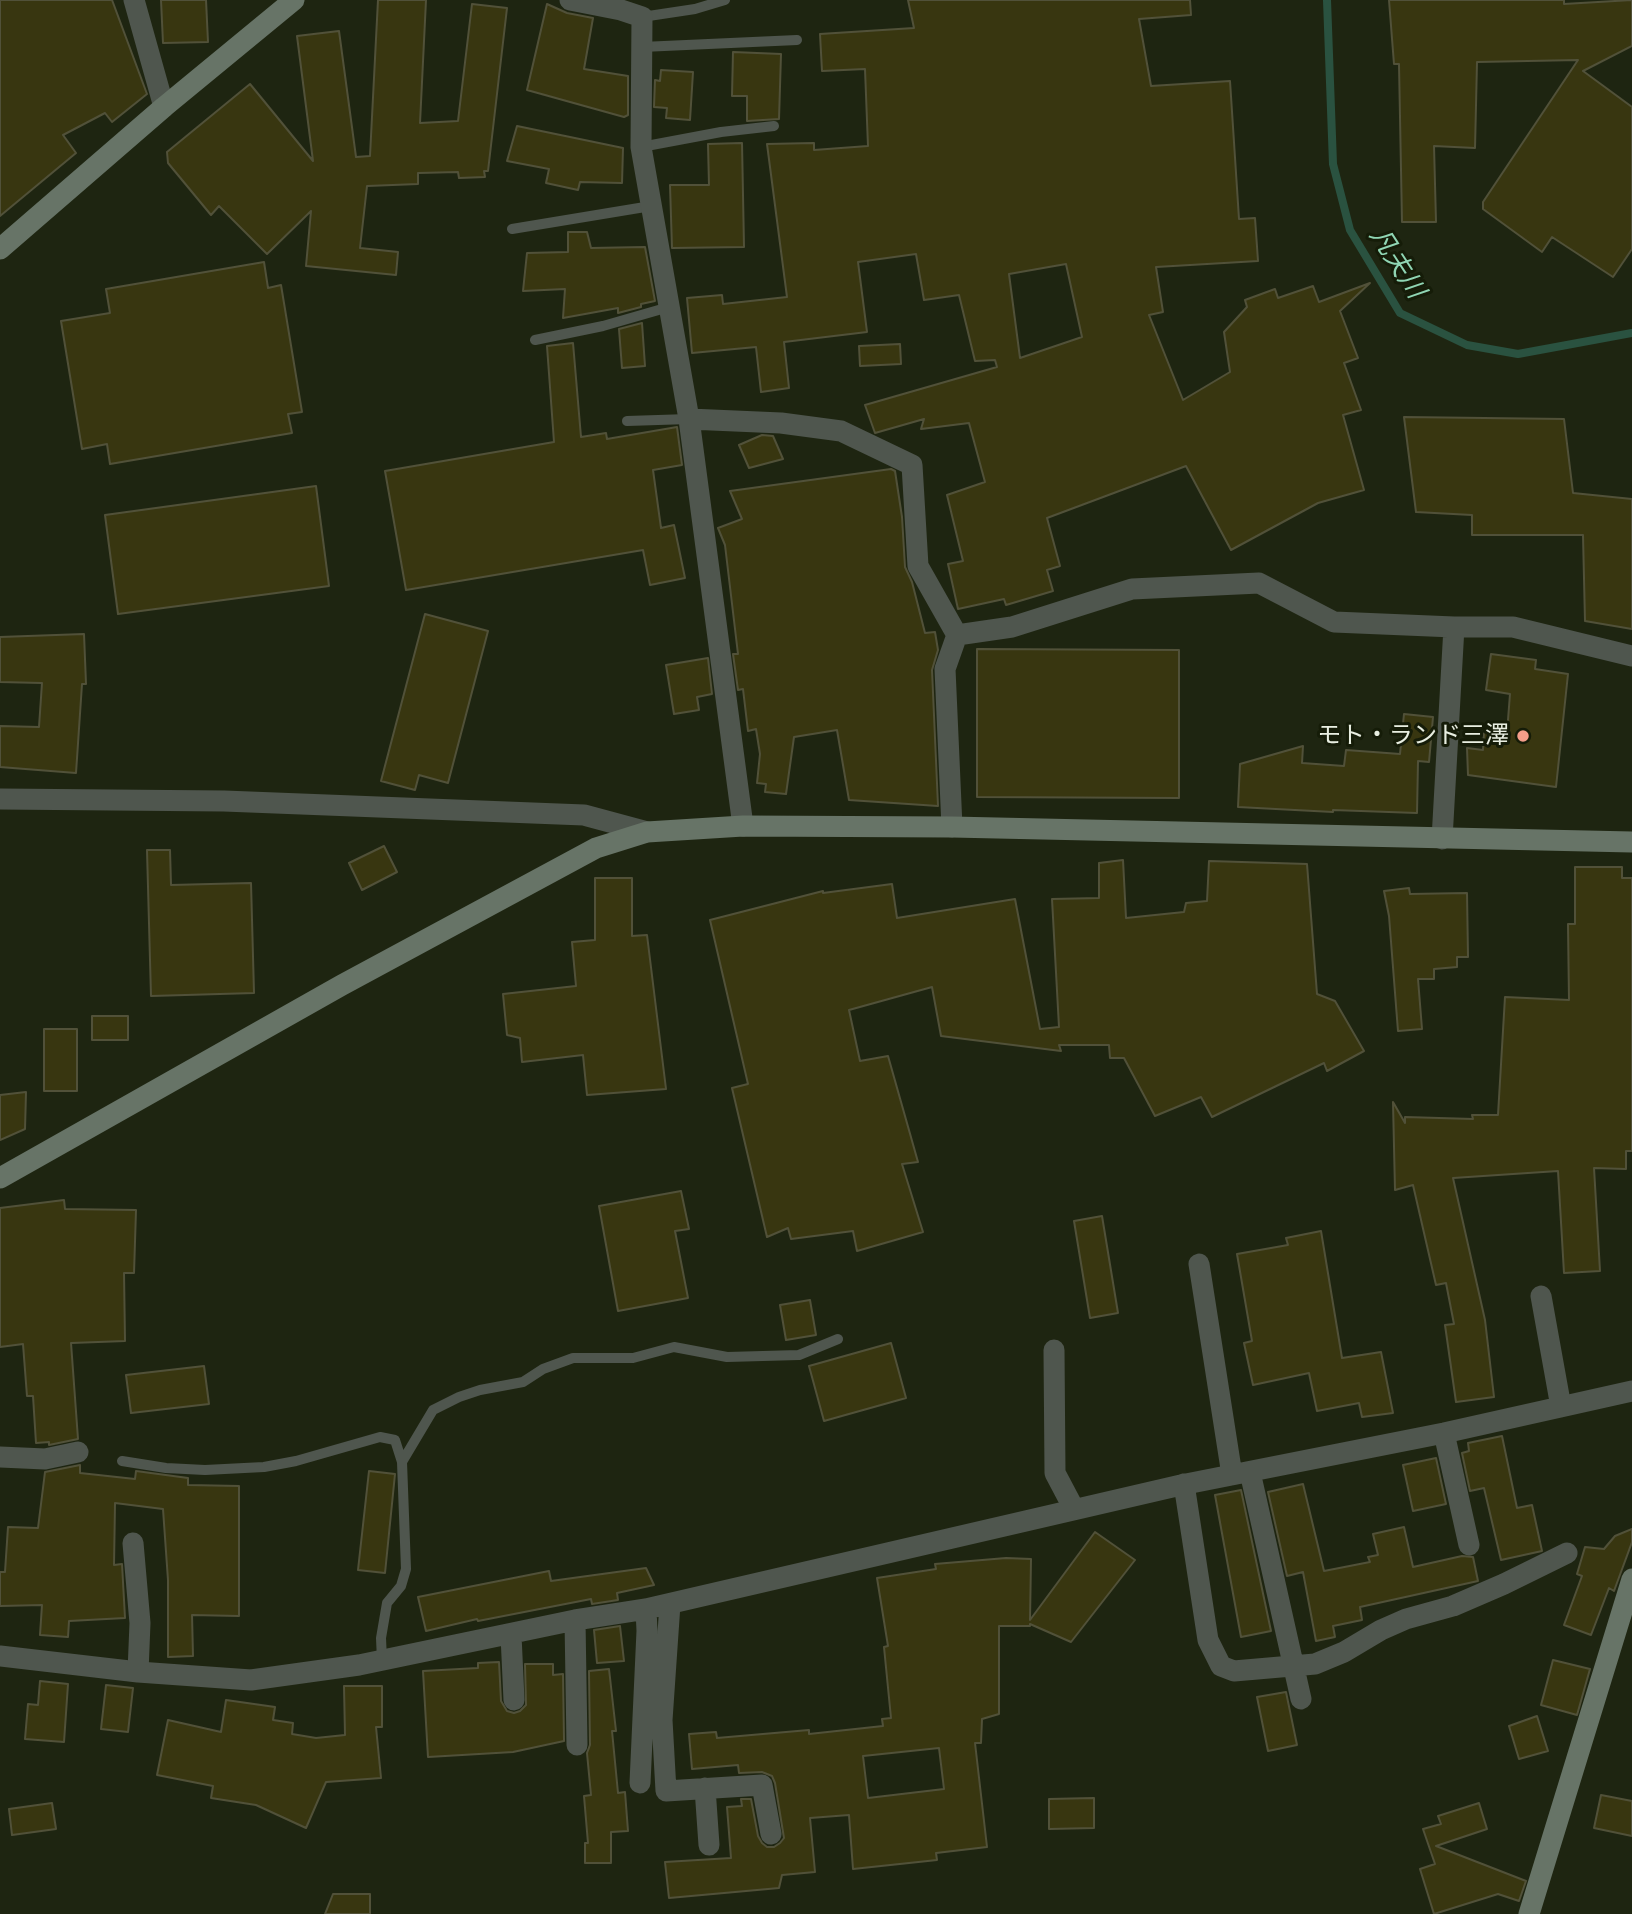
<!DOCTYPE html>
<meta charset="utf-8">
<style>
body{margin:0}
canvas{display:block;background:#1e2511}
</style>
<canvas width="1632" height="1914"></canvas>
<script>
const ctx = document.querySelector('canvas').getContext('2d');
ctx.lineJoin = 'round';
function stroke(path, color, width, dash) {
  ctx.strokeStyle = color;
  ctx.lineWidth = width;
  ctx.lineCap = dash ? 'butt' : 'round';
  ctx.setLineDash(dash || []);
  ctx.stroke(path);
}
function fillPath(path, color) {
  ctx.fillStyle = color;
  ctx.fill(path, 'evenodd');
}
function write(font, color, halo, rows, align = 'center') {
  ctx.font = font + ' Mulish,"Noto Sans JP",sans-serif';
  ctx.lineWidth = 6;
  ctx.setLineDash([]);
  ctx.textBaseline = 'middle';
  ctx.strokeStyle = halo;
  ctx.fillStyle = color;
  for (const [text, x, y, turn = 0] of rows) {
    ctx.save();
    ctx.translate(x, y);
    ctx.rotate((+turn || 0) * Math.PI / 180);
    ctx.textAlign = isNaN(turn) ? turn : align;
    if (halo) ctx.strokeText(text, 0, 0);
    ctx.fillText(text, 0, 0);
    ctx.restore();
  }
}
const stream = new Path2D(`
 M1327 0 1333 164 1350 230 1400 313 1467 345 1518 354 1632 333`);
const building = new Path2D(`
 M0 0H112L147 94 112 122 105 113 63 135 76 153 0 216Z
 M161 0H206L208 42 163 43Z
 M378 0H426L420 123 458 121 472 4 507 8 488 171H484L485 177 459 178 458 172 418 173V184L367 186 360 248 398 252 396 275 306 266 311 211 267 254 219 206 211 215 168 163 167 152 250 84 313 161 297 36 339 31 356 157 370 156Z
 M908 0H1190L1191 15 1139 19 1151 86 1230 81 1239 219 1255 218 1258 261 1156 267 1163 312 1149 315 1183 400 1230 372 1224 332 1247 307 1245 300 1275 289 1278 298 1313 286 1319 302 1370 283 1340 311 1358 358 1344 363 1361 410 1343 415 1364 490 1318 503 1231 550 1186 466 1047 518 1060 566 1047 570 1053 591 1006 605 1004 599 958 609 948 564 963 561 947 495 985 482 969 423 921 429 924 419 875 433 865 405 997 367 995 360 975 361 959 295 924 300 916 254 858 262 867 332 784 342 789 388 761 392 756 347 692 353 687 298 722 295 723 304 787 297 767 144 814 143V150L868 146 865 69 822 71 820 34 914 28ZM1066 264 1082 337 1020 358 1009 274Z
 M1389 0H1564V4L1632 0V46L1583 71 1632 107V249L1613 277 1552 237 1542 252 1483 209V202L1578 60 1477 62 1475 148 1434 146 1436 222H1402L1399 64H1394Z
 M547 4 567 13 593 18 584 69 628 76V115L624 117 527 90Z
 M733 52 781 54 779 119 747 121V96H732Z
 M661 70 693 72 690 120 666 118 667 108 654 107 655 80 660 81Z
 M517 126 623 148 622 183 580 182 578 190 546 183 549 169 507 161Z
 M742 143 744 247 672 248 670 185H709L708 144Z
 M568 232H587L591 248 645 247 655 301 641 304V307L618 313V308L563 318 565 289 523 291 527 253 568 252Z
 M264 262 268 288 281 285 302 412 288 414 292 433 110 464 107 444 82 449 61 321 110 313 106 289Z
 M642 323 645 366 622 368 619 329Z
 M573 343 581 437 606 433 607 439 677 427 682 465 653 470 661 528 674 525 685 578 650 585 643 550 406 590 385 471 554 442 547 346Z
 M900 344 901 364 860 366 859 346Z
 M1404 417 1564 419 1573 493 1632 499V629L1585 621 1583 535H1472V515L1416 512Z
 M762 435 773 436 783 459 749 468 739 445Z
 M891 469 895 471 902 517 905 567 912 582 925 633 935 632 938 650 932 670 938 806 849 800 837 730 794 737 786 794 765 792 766 784 757 783 760 754 756 729 748 731 743 689 738 690 733 654H738L725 545 718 528 742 519 730 491Z
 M316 486 329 586 118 614 105 515Z
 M425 614 488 631 448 783 419 775 415 790 381 781Z
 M84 634 86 684H82L76 773 0 767V726L39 727 42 683 0 682V637Z
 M977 649 1179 650V798L977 797Z
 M1491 654 1536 660 1535 669 1568 674 1556 787 1468 775 1467 748 1483 750 1484 732 1507 733 1510 694 1486 690Z
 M708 658 712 694 697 697 699 710 674 714 666 665Z
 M1404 714 1433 717 1429 762 1418 761 1417 813 1333 810V812L1238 807 1240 764 1303 746 1302 763 1344 766 1346 750 1400 754Z
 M384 846 397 872 362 890 349 863Z
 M147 850H170L171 885 251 883 254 993 151 996Z
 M1123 860 1126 918 1184 912 1186 903 1207 901 1209 861 1307 864 1317 994 1335 1001 1364 1051 1327 1071 1324 1063 1212 1117 1201 1097 1155 1116 1124 1058H1110L1109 1045H1059L1061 1051 941 1036 932 987 849 1010 860 1061 888 1056 918 1162 902 1164 923 1232 857 1251 853 1231 791 1239 788 1228 767 1237 732 1088 748 1084 710 920 823 891V893L892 884 897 918 1015 899 1040 1029 1059 1027 1052 899 1099 898V863Z
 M1575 867H1622V878H1632V1151H1626V1169L1594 1168 1600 1271 1564 1273 1558 1171 1453 1178 1485 1320 1494 1397 1456 1402 1445 1325 1454 1324 1446 1283 1436 1285 1413 1185 1395 1190 1393 1102 1405 1123V1117L1473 1119 1472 1115H1498L1505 997 1569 1000 1568 924H1575Z
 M595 878H632V936L647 935 666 1089 587 1095 583 1055 522 1062 520 1038 507 1035 503 994 576 986 572 942 595 940Z
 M1409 888 1410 894 1467 893 1468 957H1457V967L1434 969V979H1418L1422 1029 1398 1031 1389 916 1384 891Z
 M92 1016H128V1040H92Z
 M44 1029H77V1091H44Z
 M26 1092 25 1129 0 1140V1095Z
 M681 1191 689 1229 675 1231 688 1298 618 1311 599 1206Z
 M64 1200 65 1209 136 1210 134 1273H124L125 1341 71 1343 78 1439 49 1445V1442L36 1443 33 1396H27L23 1344 0 1347V1208Z
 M1102 1216 1118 1313 1090 1318 1074 1221Z
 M1321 1231 1342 1358 1381 1352 1393 1413 1362 1417 1359 1403 1317 1411 1309 1373 1253 1385 1244 1343 1252 1341 1237 1254 1288 1245 1286 1238Z
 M810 1300 816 1335 786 1340 780 1305Z
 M891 1343 906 1398 824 1421 809 1366Z
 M204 1366 209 1404 131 1413 126 1375Z
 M1502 1436 1517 1508 1532 1505 1542 1551 1501 1560 1484 1488 1470 1491 1462 1453 1469 1451 1468 1443Z
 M1436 1458 1446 1504 1413 1511 1403 1465Z
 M80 1465V1473L135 1479 136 1471 188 1478V1485L239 1486V1616L192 1615 193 1656 168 1657V1580L163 1509 115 1503 114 1565 122 1564 125 1618 69 1621 68 1637 40 1635 42 1605 0 1606V1572H5L8 1527 38 1528 45 1472Z
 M369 1471 395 1474 385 1573 358 1570Z
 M1303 1484 1324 1571 1370 1562 1368 1557 1378 1555 1373 1534 1404 1527 1413 1567 1462 1556 1473 1557 1478 1581 1360 1607 1362 1620 1333 1626 1335 1637 1316 1641 1303 1572 1287 1576 1268 1492Z
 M1241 1490 1271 1631 1241 1637 1215 1495Z
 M1632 1529V1542L1614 1591 1609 1588 1591 1635 1564 1625 1582 1576 1577 1574 1585 1547 1604 1549 1615 1536Z
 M1095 1532 1135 1560 1071 1642 1030 1624V1626H999V1714L982 1719 981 1743H975L987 1847 936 1853 937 1860 853 1869 849 1815 810 1818 815 1872 782 1875 779 1888 669 1898 665 1862 731 1858 727 1807 742 1806 741 1799H751L758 1836 762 1843 767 1847H774L780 1843 784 1838 775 1783 772 1776 762 1772 739 1773 738 1765 692 1769 689 1734 716 1732 717 1738 809 1730V1734L883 1726 882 1719 891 1718 884 1647 888 1646 877 1578 936 1569 935 1564 1006 1558 1031 1559 1030 1620ZM939 1748 944 1789 868 1798 863 1756Z
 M646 1568 654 1585 617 1593 618 1600 592 1604 591 1599 478 1621 477 1619 426 1631 418 1597 549 1571 551 1581Z
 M620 1626 624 1661 597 1663 594 1630Z
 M1553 1660 1590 1669 1577 1715 1541 1705Z
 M499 1662 501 1701 507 1711 514 1713 520 1711 526 1705 525 1664H553V1675L563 1674 564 1741 513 1752 428 1757 423 1671 478 1668V1663Z
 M609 1669 616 1731H612L618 1793 625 1792 628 1831 611 1832V1863H585V1843H588L584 1796 591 1795 587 1753 590 1745 589 1671Z
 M40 1681 68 1684 64 1742 25 1739 28 1704 38 1705Z
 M106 1685 133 1688 128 1732 101 1729Z
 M344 1686H382V1727H376L381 1778 326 1782 306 1828 256 1805 211 1798 213 1786 157 1775 168 1720 221 1732 226 1700 275 1707 273 1720 293 1723 292 1734 316 1738 345 1735Z
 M1286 1692 1297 1745 1268 1751 1257 1697Z
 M1537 1716 1548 1751 1519 1759 1509 1726Z
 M1601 1795 1632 1801V1836L1594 1828Z
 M1094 1798V1828L1049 1829V1799Z
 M52 1803 56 1829 12 1835 9 1809Z
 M1479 1803 1487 1829 1436 1846 1526 1881 1519 1901 1498 1894 1434 1914 1420 1869 1435 1864 1423 1829 1441 1824 1438 1816Z
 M333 1894H370V1914H325Z`);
const lane = new Path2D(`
 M642 17 695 9 725 0
 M642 47 797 40
 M641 147 721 132 774 126
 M512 229 651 206
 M535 340 603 326 669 307
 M627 421 689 419
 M122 1461 166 1468 205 1470 264 1467 296 1461 380 1437 395 1440 402 1462
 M382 1660 381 1638 387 1603 401 1586 406 1569 402 1462 433 1410 459 1397 480 1390 523 1382 543 1369 573 1358H633L674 1347 727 1357 799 1355 838 1339`);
const street = new Path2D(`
 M134 0 164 107
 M570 0 621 10 642 17 641 147 689 419 743 826
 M689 419 781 423 841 431 912 465 918 566 957 635 945 669 952 827
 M1454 627H1513L1632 656
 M957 635 1012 627 1132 589 1259 583 1334 622 1454 627 1442 839
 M0 799 224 801 584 815 647 832
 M1199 1264 1232 1475
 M1541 1296 1561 1407
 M1054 1350 1055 1473 1074 1509
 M1444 1433 1469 1545
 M0 1457 45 1459 78 1452
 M1250 1472 1301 1699
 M1184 1484 1208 1640 1221 1666 1234 1671 1315 1664 1344 1652 1381 1630 1406 1619 1453 1606 1504 1584 1567 1553
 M133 1543 140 1623 138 1672
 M670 1604 662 1720 666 1791 762 1785 771 1834
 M575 1620 577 1745
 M511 1635 514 1700
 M0 1656 138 1672 251 1680 359 1665 575 1620 646 1609 1181 1485 1444 1433 1632 1391
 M640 1783 647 1631 646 1609
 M705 1788 709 1845`);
const secondary = new Path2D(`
 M0 249 164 107 294 0
 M0 1178 342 985 596 848 647 832 743 826 952 827 1632 842
 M1529 1914 1632 1579`);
const markers = [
 [1523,736,7,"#f49e8a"]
];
const poiNames = [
 ["モト・ランド三澤",1509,736]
];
const waterNames = [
 ["凡夫川",1397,263,57]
];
stroke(stream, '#2a5240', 8);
fillPath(building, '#383610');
stroke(building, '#515139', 2);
stroke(lane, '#4f564e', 10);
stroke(street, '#4f564e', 21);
stroke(secondary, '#677467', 21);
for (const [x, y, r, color] of markers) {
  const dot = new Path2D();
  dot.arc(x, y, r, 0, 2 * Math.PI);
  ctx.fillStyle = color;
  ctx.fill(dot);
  stroke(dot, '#151c08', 2.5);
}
write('24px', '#e8eee1', '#151c08', poiNames, 'right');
write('italic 26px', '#90d6b4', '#151c08', waterNames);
</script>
